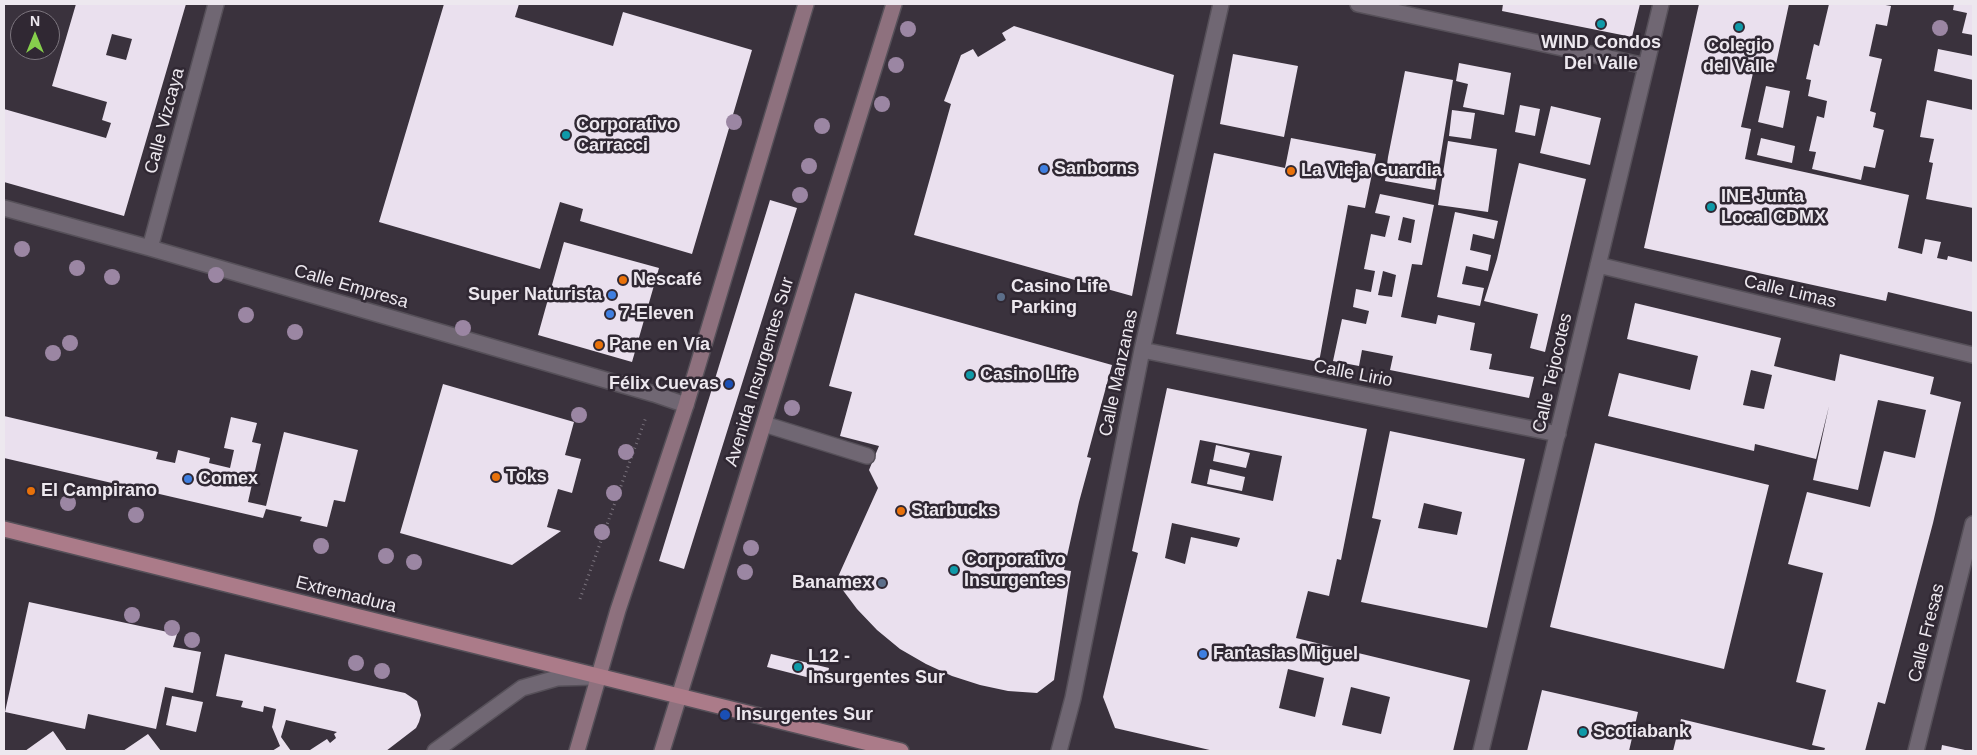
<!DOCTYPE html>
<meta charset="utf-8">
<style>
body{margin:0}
#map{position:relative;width:1977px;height:755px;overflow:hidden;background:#3a323d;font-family:Arial,sans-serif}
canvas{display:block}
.frame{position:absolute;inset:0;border:5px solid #ede8ef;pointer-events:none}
.north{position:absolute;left:10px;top:10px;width:50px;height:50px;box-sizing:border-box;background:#302833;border:1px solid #7c757e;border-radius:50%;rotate:0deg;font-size:14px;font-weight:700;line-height:20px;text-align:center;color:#ede8ef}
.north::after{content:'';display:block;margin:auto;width:18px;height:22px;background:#86cf4c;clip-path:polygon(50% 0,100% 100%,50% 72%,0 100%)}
</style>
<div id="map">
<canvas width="1977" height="755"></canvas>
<div class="frame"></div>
<div class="north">N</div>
</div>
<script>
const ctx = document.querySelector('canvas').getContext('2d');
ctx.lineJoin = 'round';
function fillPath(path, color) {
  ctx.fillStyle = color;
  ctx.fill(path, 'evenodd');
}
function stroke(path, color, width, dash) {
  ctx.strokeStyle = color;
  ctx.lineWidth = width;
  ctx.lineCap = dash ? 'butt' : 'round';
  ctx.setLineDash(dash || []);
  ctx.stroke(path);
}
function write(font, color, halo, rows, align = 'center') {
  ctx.font = font + ' Arial,sans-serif';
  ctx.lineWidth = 5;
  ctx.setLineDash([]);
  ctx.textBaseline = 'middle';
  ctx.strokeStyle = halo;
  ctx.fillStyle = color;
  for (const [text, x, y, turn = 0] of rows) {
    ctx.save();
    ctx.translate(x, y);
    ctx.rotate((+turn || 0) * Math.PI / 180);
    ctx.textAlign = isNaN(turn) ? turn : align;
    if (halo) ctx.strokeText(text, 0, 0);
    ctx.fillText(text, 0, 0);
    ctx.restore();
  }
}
const building = new Path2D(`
 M76 4H186L124 216 4 182V109L106 138 111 123 102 120 107 102 52 86ZM112 34 132 39 126 60 106 55Z
 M444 4H519L515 17 613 46 623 12 752 50 692 254 580 221 583 209 560 202 540 269 379 222Z
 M1503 4H1640L1632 37 1502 11Z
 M1699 4H1789L1775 69 1755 64 1741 127 1751 129 1745 159 1909 195 1898 248 1922 254 1925 239 1941 242 1937 258 1947 260 1948 256 1973 262V312L1888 292 1886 301 1644 248Z
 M1829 4H1880L1891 6 1887 26 1876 24 1869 56 1882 59 1870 111 1876 113 1873 127 1884 130 1875 168 1864 166 1861 180 1812 169 1816 152 1809 151 1817 116 1824 118 1827 101 1808 96 1811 80 1806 79 1814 44 1819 46Z
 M1954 4H1973V35L1962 33 1967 13 1953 10Z
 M1014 26 1174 75 1132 296 914 235 951 104 944 101 961 55 973 49 978 57 1006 40 1002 33Z
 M1938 49 1973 56V80L1934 71Z
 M1233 54 1298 66 1284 137 1220 124Z
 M1459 63 1511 73 1504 115 1463 107 1468 84 1456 81Z
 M1405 71 1453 80 1435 190 1385 181 1388 157Z
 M1766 86 1790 91 1783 128 1758 122Z
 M1927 100 1973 110V208L1926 199 1933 163 1929 162 1934 139 1920 137Z
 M1520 105 1540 109 1535 136 1515 132Z
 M1551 106 1601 118 1590 165 1540 153Z
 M1452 110 1475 113 1471 139 1449 136Z
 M1291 138 1376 154 1365 208 1348 205 1319 362 1176 334 1214 153 1285 168Z
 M1761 138 1795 146 1792 163 1757 155Z
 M1448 141 1497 149 1488 212 1438 205Z
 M1519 163 1586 179 1545 352 1530 348 1538 314 1484 301 1497 259Z
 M1380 194 1434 205 1422 265 1412 264 1401 317 1436 324 1438 315 1475 323 1470 350 1492 354 1489 369 1534 377 1529 398 1390 370 1393 356 1362 350 1359 366 1333 361 1342 319 1366 324 1369 311 1353 307 1356 289 1371 292 1375 271 1364 269 1371 234 1385 237 1390 216 1375 213ZM1403 217 1415 220 1411 243 1398 240ZM1383 271 1396 275 1392 297 1378 295Z
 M770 200 797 208 684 569 659 561Z
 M1455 212 1498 221 1494 239 1473 234 1470 250 1491 255 1488 271 1466 266 1462 284 1484 288 1480 306 1437 297Z
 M564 242 659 268 632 362 538 335Z
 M855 293 1112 365 1087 457 1091 458 1079 502 1064 570 1071 571 1054 680 1037 693 1008 691 980 685 952 676 926 664 900 649 877 630 857 609 839 585 854 582 837 579 878 488 869 470 879 446 840 436 852 392 829 386Z
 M1635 303 1781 338 1774 366 1835 381 1840 354 1934 377 1930 394 1961 402 1933 523 1885 704 1878 702 1865 751H1824L1825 748 1812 745 1826 690 1796 682 1823 573 1788 564 1807 492 1870 507 1884 451 1915 458 1926 410 1878 400 1858 490 1813 480 1829 406 1816 459 1755 444 1754 451 1608 416 1619 373 1690 390 1698 356 1627 339ZM1751 370 1772 375 1764 409 1743 405Z
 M443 384 574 422 565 455 581 459 572 493 558 489 547 527 561 531 512 565 400 533Z
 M1167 388 1367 429 1341 560 1337 559 1329 596 1308 591 1296 638 1470 680 1453 751H1214L1115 728 1103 697 1138 553 1132 551ZM1200 440 1282 456 1273 501 1191 483ZM1172 523 1240 538 1237 547 1191 537 1185 564 1165 558ZM1288 669 1324 678 1315 717 1279 708ZM1351 687 1390 697 1381 734 1342 725Z
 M4 416 158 452 156 459 175 463 178 450 210 458 209 463 230 468 234 450 224 448 231 417 257 423 252 442 261 444 248 502 266 506 284 432 358 450 345 502 334 500 327 527 300 521 302 517 266 509 263 518 4 458Z
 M1390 431 1525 459 1487 628 1361 602 1381 520 1372 518ZM1424 503 1462 512 1457 535 1418 528Z
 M1595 443 1769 485 1724 669 1550 627Z
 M1216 445 1250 453 1246 468 1213 461Z
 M1210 469 1245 477 1242 491 1207 484Z
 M29 602 177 634 173 647 201 652 193 693 165 687 156 729 88 714 85 729 5 712Z
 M225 654 405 693 417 701 421 715 419 722 416 728 386 751H311L310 750 327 739 330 743 336 738 334 734 337 732 286 720 281 737 291 751H272L280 746 272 727 276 709 264 706 263 712 241 707 243 701 216 696Z
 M771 654 829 668 826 682 767 667Z
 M1542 690 1638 712 1629 751H1527Z
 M172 696 203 702 196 732 166 725Z
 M1681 719 1814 751H1673Z
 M53 731 67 751H25Z
 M148 734 161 751H123Z
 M1942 745 1965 750V751H1941Z`);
const path = new Path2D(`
 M580 599 646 417`);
const lane = new Path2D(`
 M764 424 867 456`);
const street = new Path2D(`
 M1358 4 1646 66
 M4 208 150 248 654 394 686 405
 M150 248 216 4
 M1598 265 1973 355
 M1142 350 1558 434
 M435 751 522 688 557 678 594 677
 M1059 751 1073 698 1142 350 1221 4
 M1481 751 1661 4
 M1916 751 1973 524`);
const secondary = new Path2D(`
 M577 751 618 610 686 405 806 4
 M662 751 894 4`);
const primary = new Path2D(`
 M4 529 901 751`);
const trees = [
 [1940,28],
 [908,29],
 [896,65],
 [882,104],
 [734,122],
 [822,126],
 [809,166],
 [800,195],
 [22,249],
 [77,268],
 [216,275],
 [112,277],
 [246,315],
 [463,328],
 [295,332],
 [70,343],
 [53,353],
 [792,408],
 [579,415],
 [626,452],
 [614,493],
 [68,503],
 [136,515],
 [602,532],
 [321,546],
 [751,548],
 [386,556],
 [414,562],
 [745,572],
 [132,615],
 [172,628],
 [192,640],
 [356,663],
 [382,671]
];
const markers = [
 [1601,24,5,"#0f9aa8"],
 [1739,27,5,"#0f9aa8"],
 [566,135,5,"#0f9aa8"],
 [1044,169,5,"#3f7fe0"],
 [1291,171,5,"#e8710a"],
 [1711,207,5,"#0f9aa8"],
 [623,280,5,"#e8710a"],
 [612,295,5,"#3f7fe0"],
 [1001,297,5,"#5c6f8a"],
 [610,314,5,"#3f7fe0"],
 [599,345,5,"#e8710a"],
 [970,375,5,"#0f9aa8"],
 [729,384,5,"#1a4fb4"],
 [496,477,5,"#e8710a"],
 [188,479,5,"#3f7fe0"],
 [31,491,5,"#e8710a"],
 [901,511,5,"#e8710a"],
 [954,570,5,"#0f9aa8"],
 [882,583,5,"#5c6f8a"],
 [1203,654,5,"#3f7fe0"],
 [798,667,5,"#0f9aa8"],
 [725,715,6,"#1a4fb4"],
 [1583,732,5,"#0f9aa8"]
];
const poiNames = [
 ["WIND Condos",1601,43,"center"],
 ["Del Valle",1601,64,"center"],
 ["Colegio",1739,46,"center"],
 ["del Valle",1739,67,"center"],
 ["Corporativo",576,125],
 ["Carracci",576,146],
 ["Sanborns",1054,169],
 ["La Vieja Guardia",1301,171],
 ["INE Junta",1721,197],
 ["Local CDMX",1721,218],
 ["Nescafé",633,280],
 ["Casino Life",1011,287],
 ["Parking",1011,308],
 ["Super Naturista",602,295,"right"],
 ["7-Eleven",620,314],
 ["Pane en Vía",609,345],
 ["Casino Life",980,375],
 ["Félix Cuevas",719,384,"right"],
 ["Toks",506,477],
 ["Comex",198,479],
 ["El Campirano",41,491],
 ["Starbucks",911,511],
 ["Corporativo",964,560],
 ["Insurgentes",964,581],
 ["Banamex",872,583,"right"],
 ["Fantasias Miguel",1213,654],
 ["L12 -",808,657],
 ["Insurgentes Sur",808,678],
 ["Insurgentes Sur",736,715],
 ["Scotiabank",1593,732]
];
const streetNames = [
 ["Calle Vizcaya",165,121,-75],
 ["Calle Empresa",351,287,16],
 ["Calle Limas",1790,292,13],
 ["Avenida Insurgentes Sur",760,372,-73],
 ["Calle Manzanas",1119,373,-78],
 ["Calle Tejocotes",1553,373,-77],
 ["Calle Lirio",1353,374,11],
 ["Extremadura",346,595,14],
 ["Calle Fresas",1927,633,-76]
];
fillPath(building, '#eae0ee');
stroke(lane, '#565059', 18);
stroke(street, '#565059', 18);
stroke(secondary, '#565059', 18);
stroke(primary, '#565059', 18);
stroke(path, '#7a737d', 3, [1, 4]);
stroke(lane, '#706773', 15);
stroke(street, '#706773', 15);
stroke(secondary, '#8e717e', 15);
stroke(primary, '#ab7b89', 15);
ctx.fillStyle = '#9b86a3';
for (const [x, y] of trees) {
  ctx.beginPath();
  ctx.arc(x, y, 8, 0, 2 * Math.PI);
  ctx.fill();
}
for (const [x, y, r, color] of markers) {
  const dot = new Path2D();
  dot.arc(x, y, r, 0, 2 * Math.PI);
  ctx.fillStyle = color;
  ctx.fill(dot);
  stroke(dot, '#302833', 2);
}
write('bold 18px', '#ede8ef', '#302833', poiNames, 'left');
write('18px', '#ede8ef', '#302833', streetNames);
</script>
